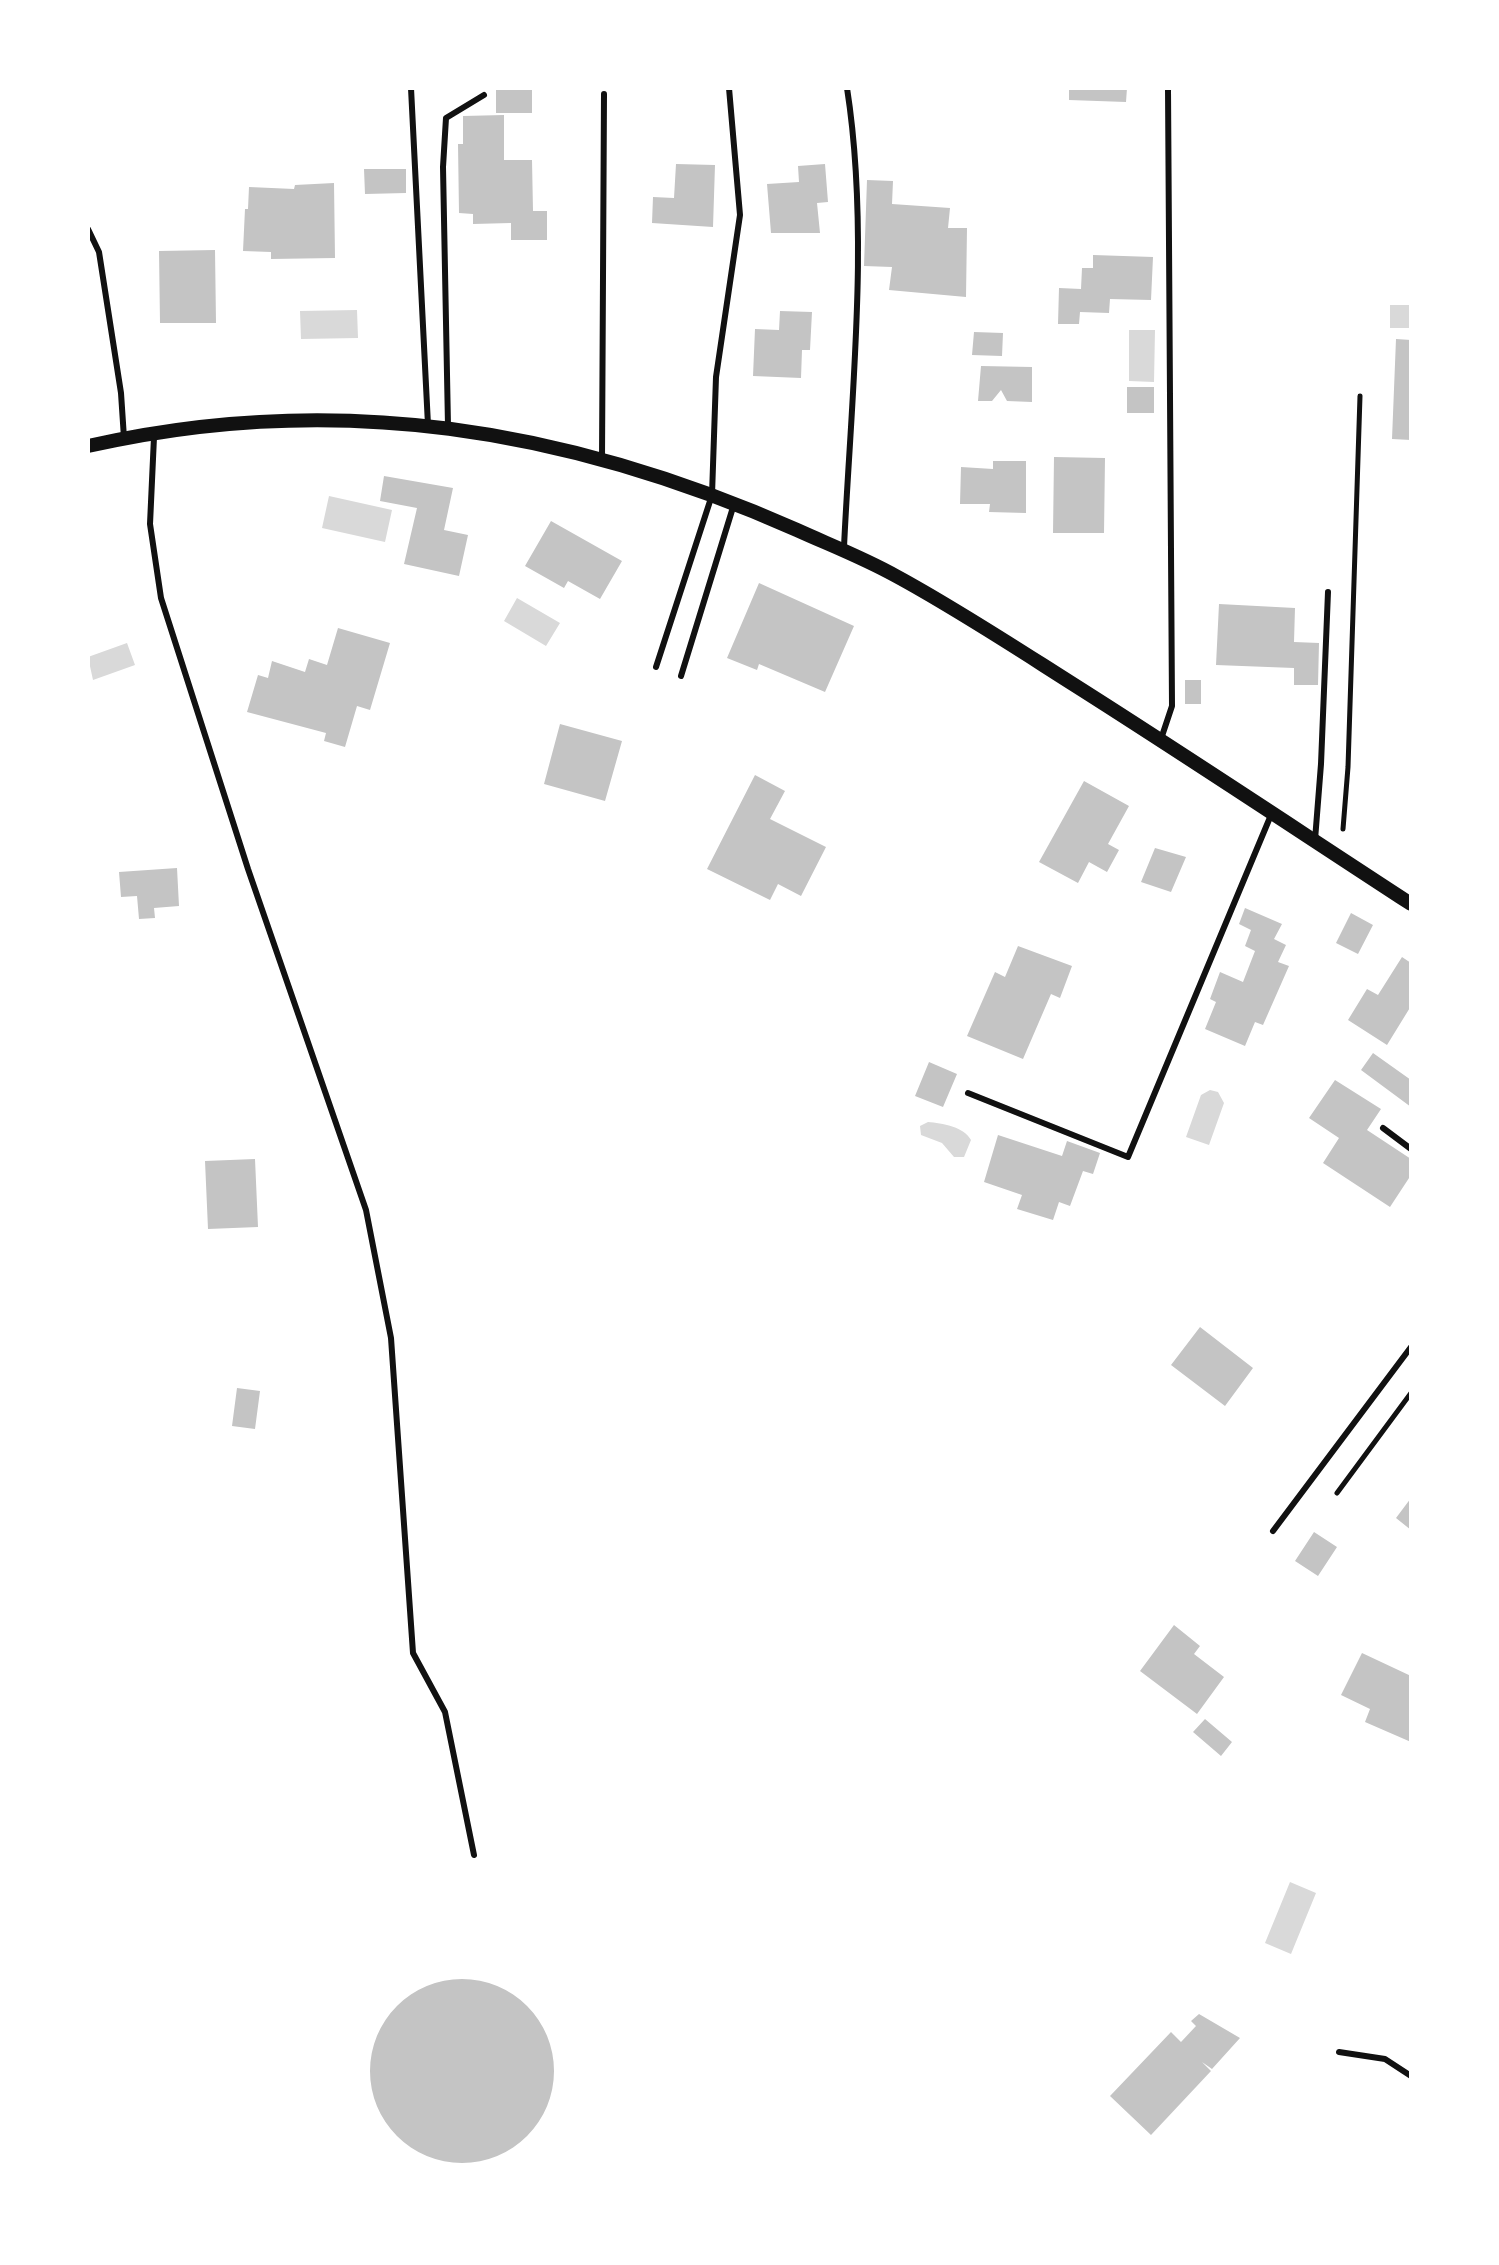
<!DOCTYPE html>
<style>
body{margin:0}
#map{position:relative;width:1499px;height:2265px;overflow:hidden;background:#fff;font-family:"Sofia Sans Condensed",sans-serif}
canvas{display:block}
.frame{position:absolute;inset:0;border:90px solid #fff;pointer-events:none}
</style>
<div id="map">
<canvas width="1499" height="2265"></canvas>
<div class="frame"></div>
</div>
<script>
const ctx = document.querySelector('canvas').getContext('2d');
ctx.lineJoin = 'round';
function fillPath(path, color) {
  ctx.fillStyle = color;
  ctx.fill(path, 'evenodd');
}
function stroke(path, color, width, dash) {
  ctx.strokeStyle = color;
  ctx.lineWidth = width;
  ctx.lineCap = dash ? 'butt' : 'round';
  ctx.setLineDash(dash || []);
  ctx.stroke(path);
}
const water = new Path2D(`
 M1390 305H1411V328H1390Z
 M357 310 358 338 301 339 300 311Z
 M1129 330H1155L1154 382 1129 381Z
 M329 496 392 510 385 542 322 528Z
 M517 598 560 623 546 646 504 621Z
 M127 643 135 665 93 680 88 657Z
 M1210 1090 1218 1092 1224 1103 1209 1145 1186 1137 1201 1095Z
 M928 1122C942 1123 964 1127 971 1140L964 1157H954L942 1143 921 1135 920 1126Z
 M1290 1882 1316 1893 1291 1954 1265 1943Z`);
const building = new Path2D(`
 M496 88H532V113H496Z
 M1069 88H1127L1126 102 1069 100Z
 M504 115V160H532L533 211H547V240H511V223L473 224V214L459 213 458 144H463V116Z
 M676 164 715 165 713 227 652 223 653 197 674 198Z
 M825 164 828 202 817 203 820 233H771L767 184 799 182 798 166Z
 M364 169H406V193L365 194Z
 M867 180 893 181 892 204 950 208 948 228H967L966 297 889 290 892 267 864 266Z
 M334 183 335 258 271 259V252L243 251 245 209H248L249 187 294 189 295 185Z
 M215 250 216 323H160L159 251Z
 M1093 255 1153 257 1151 300 1110 299 1109 313 1080 312 1079 324H1058L1059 288 1081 289 1082 268H1093Z
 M780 311 812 312 810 350H802L801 378 753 376 755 329 779 330Z
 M974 332 1003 333 1002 356 972 355Z
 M1396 339 1411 340V440L1392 439Z
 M981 366 1032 367V402L1007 401 1001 390 992 401H978Z
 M1127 387H1154V413H1127Z
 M1054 457 1105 458 1104 533H1053Z
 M993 461H1026V513L989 512 990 504H960L961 467 993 469Z
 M384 476 453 488 444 530 468 535 459 576 404 564 417 508 380 501Z
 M551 521 622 561 600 599 568 581 564 588 525 566Z
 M759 583 854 626 825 692 759 664 757 670 727 658Z
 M1219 604 1295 608 1294 642 1319 643 1318 685H1294V668L1216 665Z
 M338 628 390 643 370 710 357 706 345 747 324 741 326 733 247 712 258 675 268 678 272 661 305 672 309 659 327 665Z
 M1185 680H1201V704H1185Z
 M560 724 622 741 605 801 544 784Z
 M755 775 785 791 770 819 826 847 801 896 778 884 770 900 707 869Z
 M1084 781 1129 806 1108 844 1119 850 1107 872 1089 862 1078 883 1039 862Z
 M1155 848 1186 857 1171 892 1141 882Z
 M177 868 179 906 154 908 155 918 139 919 137 896 121 897 119 872Z
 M1245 908 1282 924 1274 939 1286 945 1278 962 1289 966 1263 1025 1255 1022 1245 1046 1205 1029 1216 1002 1210 999 1220 972 1243 982 1255 951 1245 946 1251 930 1239 924Z
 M1351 913 1373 925 1358 954 1336 943Z
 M1018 946 1072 966 1060 998 1051 994 1023 1059 967 1036 995 972 1005 977Z
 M1402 957 1411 963V1006L1387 1045 1348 1020 1367 989 1378 995Z
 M1373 1053 1411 1080V1107L1361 1070Z
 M929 1062 957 1074 943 1107 915 1096Z
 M1335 1080 1381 1109 1367 1130 1411 1159V1175L1390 1207 1323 1163 1339 1138 1309 1118Z
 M998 1135 1062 1156 1067 1141 1100 1153 1093 1174 1083 1171 1070 1206 1059 1202 1053 1220 1017 1209 1022 1195 984 1182Z
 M255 1159 258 1227 208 1229 205 1161Z
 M1200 1327 1253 1368 1225 1406 1171 1365Z
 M237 1388 260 1391 255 1429 232 1426Z
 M1411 1498V1530L1396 1518Z
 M1314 1532 1337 1547 1318 1576 1295 1561Z
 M1174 1625 1200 1646 1194 1654 1224 1677 1197 1714 1140 1671Z
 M1362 1653 1411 1676V1742L1365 1722 1370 1709 1341 1695Z
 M1205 1719 1232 1742 1221 1756 1193 1732Z
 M370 2071a92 92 0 1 1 184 0a92 92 0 1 1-184 0Z
 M1199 2014 1240 2038 1212 2069 1202 2062 1211 2071 1151 2135 1110 2096 1171 2032 1181 2042 1196 2026 1191 2021Z`);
const path = new Path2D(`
 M1343 829 1348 767 1360 396
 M1337 1493 1411 1393`);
const service = new Path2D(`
 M411 88 428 425
 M88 229 99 252 121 393 124 438
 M448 426 443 167 446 118 484 95
 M154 437 150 524 161 598 248 869 366 1210 391 1338 413 1653 445 1712 474 1855
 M602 459 604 94
 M844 547C851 398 870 235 847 88
 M656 667 712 495 716 377 740 215 729 88
 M681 676 734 504
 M1161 739 1172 706 1168 88
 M1315 840 1321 764 1328 592
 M968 1093 1128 1157 1271 815
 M1383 1128 1411 1149
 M1273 1531 1411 1347
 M1339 2052 1385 2059 1411 2076`);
const tertiary = new Path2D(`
 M88 446C336 390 567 428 797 530 830 545 864 558 896 576 957 609 1016 648 1076 686 1188 757 1299 831 1411 904`);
fillPath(water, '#d9d9d9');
fillPath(building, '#c4c4c4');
stroke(path, '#111', 5);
stroke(service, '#111', 6);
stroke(tertiary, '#111', 14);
</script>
